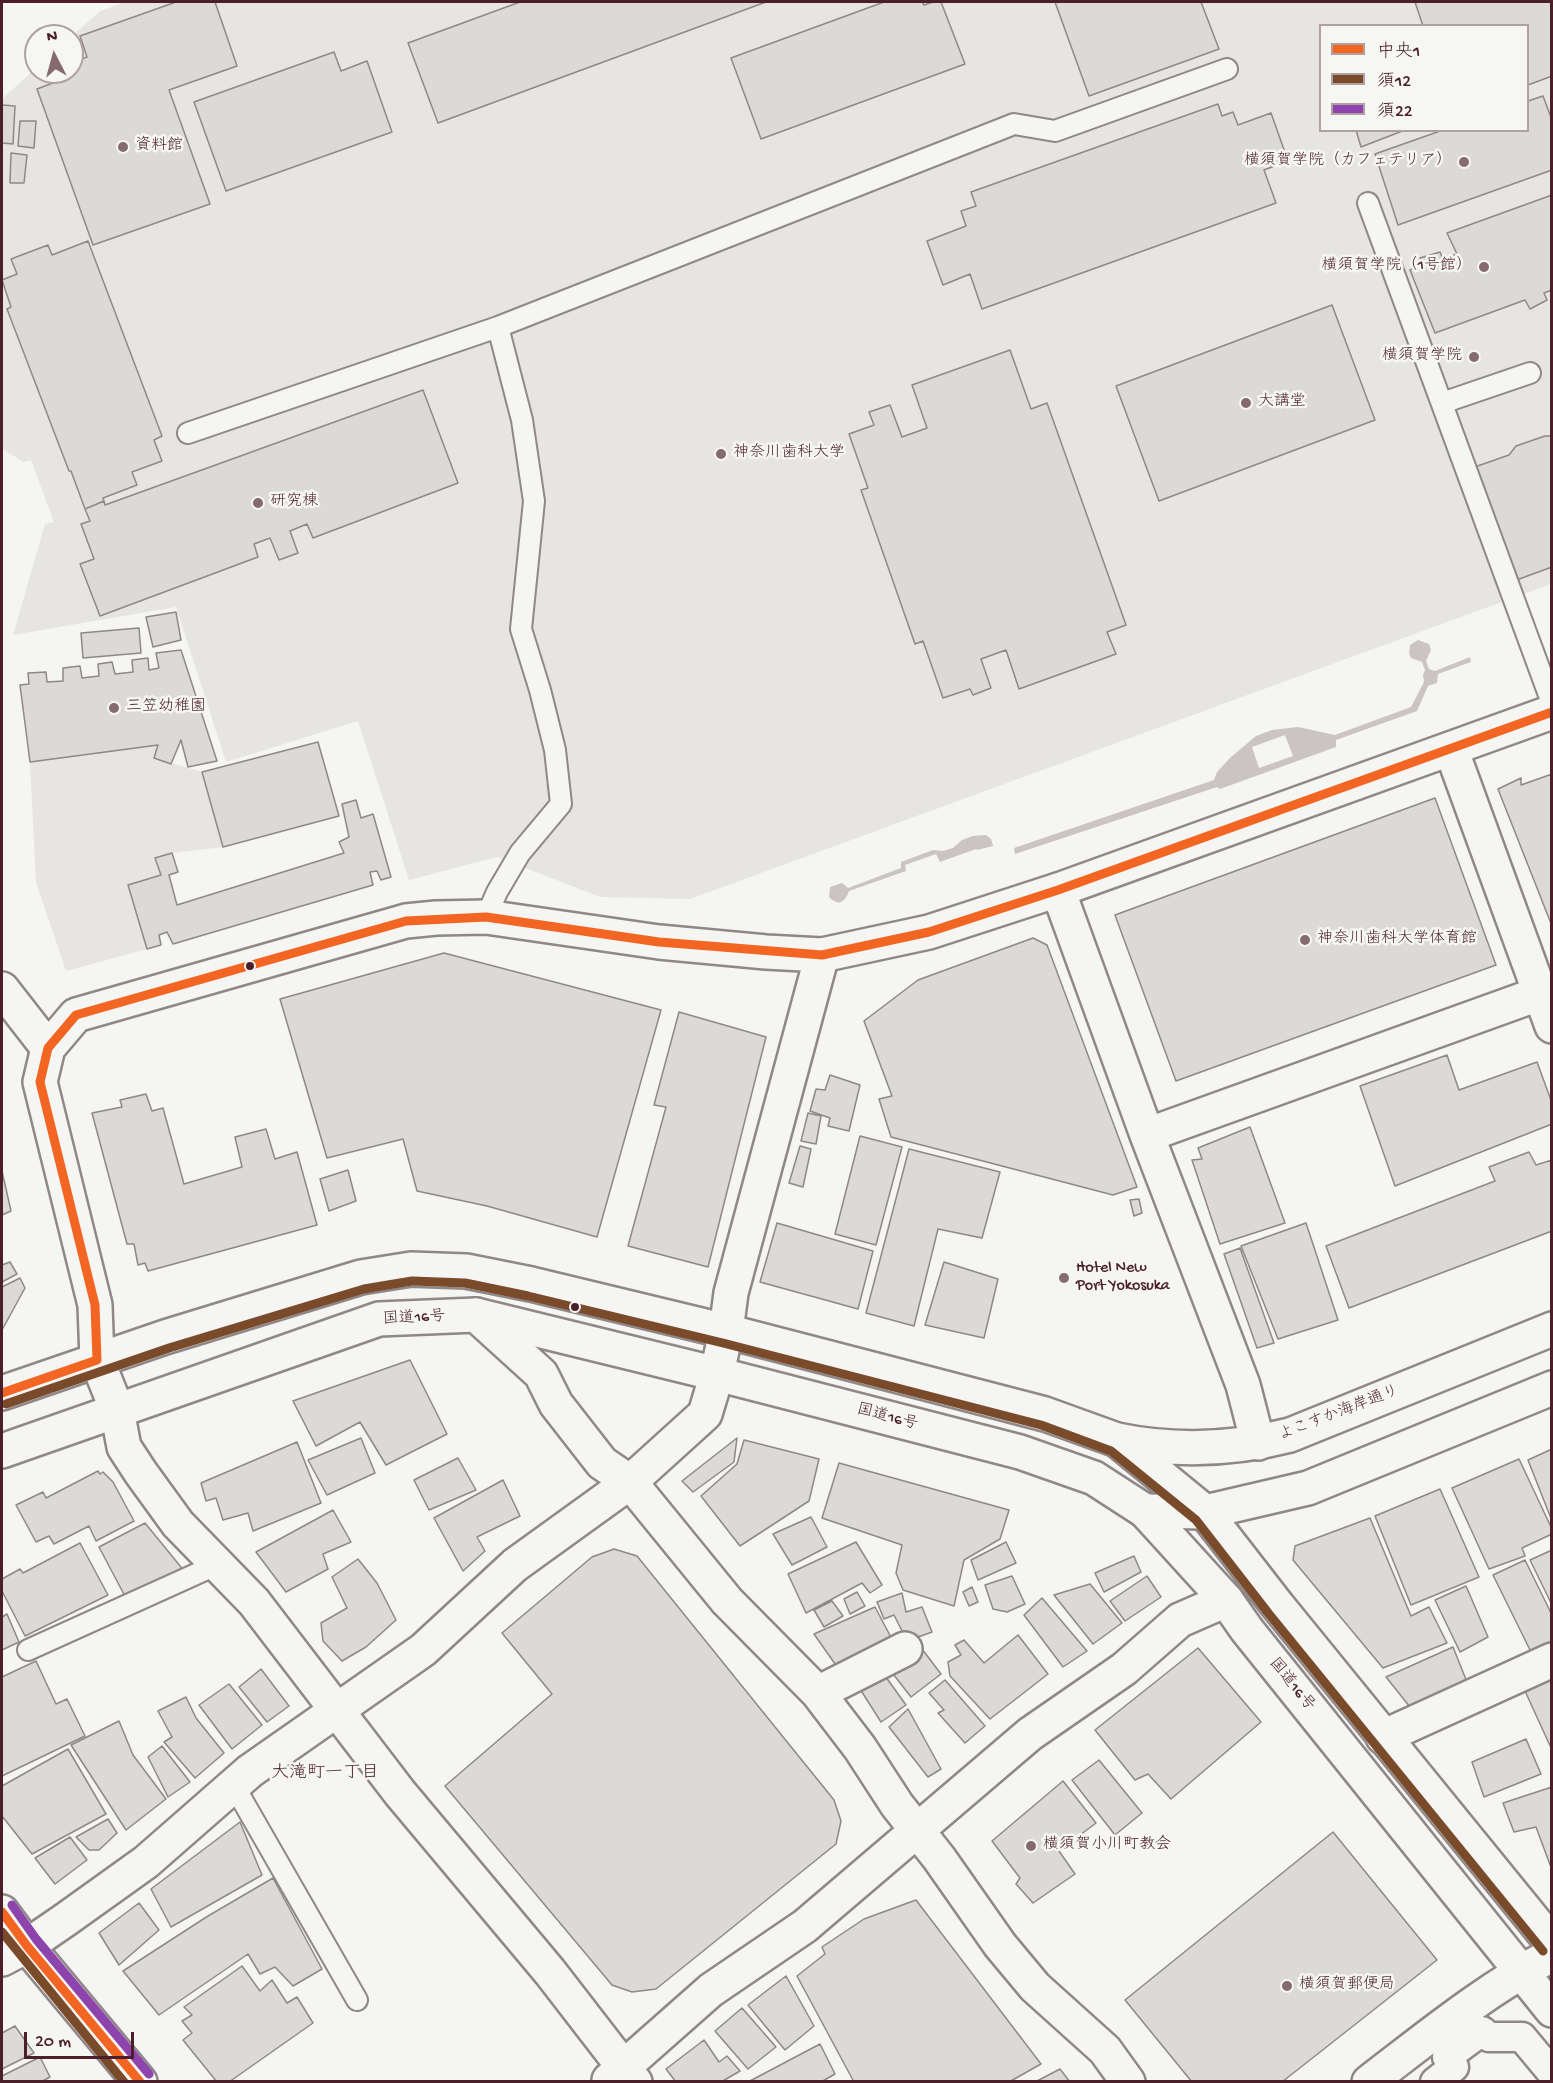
<!DOCTYPE html>
<meta charset="utf-8">
<style>
body{margin:0}
#map{position:relative;width:1553px;height:2083px;overflow:hidden;background:#f5f5f3;font-family:"Gochi Hand","Klee One",sans-serif}
canvas{display:block}
.frame{position:absolute;inset:0;border:3px solid #4a1f2b;pointer-events:none}
.legend{position:absolute;left:1319px;top:24px;width:210px;height:108px;box-sizing:border-box;background:#f6f6f2;border:2px solid #b1a0a2;margin:0;padding:8px 10px;list-style:none;font-size:18px;color:#4a1f2b}
.legend li{display:flex;align-items:center;gap:12px;height:30px}
.legend b{width:30px;border:2px solid #b1a0a2}
.north{position:absolute;left:24px;top:24px;width:60px;height:60px;box-sizing:border-box;background:#f6f6f2;border:2px solid #b1a0a2;border-radius:50%;rotate:354deg;font-size:16px;font-weight:700;line-height:24px;text-align:center;color:#4a1f2b}
.north::after{content:'';display:block;margin:auto;width:21px;height:27px;background:#866a71;clip-path:polygon(50% 0,100% 100%,50% 72%,0 100%)}
.scale{position:absolute;left:24px;top:2032px;width:110px;height:27px;box-sizing:border-box;border:3px solid #4a1f2b;border-top:0;padding-left:8px;font-size:18px;line-height:21px;white-space:nowrap;color:#4a1f2b;-webkit-text-stroke:4px #f6f6f2;paint-order:stroke}
</style>
<div id="map">
<canvas width="1553" height="2083"></canvas>
<div class="frame"></div>
<ul class="legend">
<li><b style="height:8px;background:#f26522"></b>中央1</li>
<li><b style="height:8px;background:#7a4b2a"></b>須12</li>
<li><b style="height:8px;background:#8e44ad"></b>須22</li>
</ul>
<div class="north">N</div>
<div class="scale">20 m</div>
</div>
<script>
const ctx = document.querySelector('canvas').getContext('2d');
ctx.lineJoin = 'round';
function fillPath(path, color) {
  ctx.fillStyle = color;
  ctx.fill(path, 'evenodd');
}
function stroke(path, color, width, dash) {
  ctx.strokeStyle = color;
  ctx.lineWidth = width;
  ctx.lineCap = dash ? 'butt' : 'round';
  ctx.setLineDash(dash || []);
  ctx.stroke(path);
}
function write(font, color, halo, rows, align = 'center') {
  ctx.font = font + ' "Gochi Hand","Klee One",sans-serif';
  ctx.lineWidth = 5;
  ctx.setLineDash([]);
  ctx.textBaseline = 'middle';
  ctx.strokeStyle = halo;
  ctx.fillStyle = color;
  for (const [text, x, y, turn = 0] of rows) {
    ctx.save();
    ctx.translate(x, y);
    ctx.rotate((+turn || 0) * Math.PI / 180);
    ctx.textAlign = isNaN(turn) ? turn : align;
    if (halo) ctx.strokeText(text, 0, 0);
    ctx.fillText(text, 0, 0);
    ctx.restore();
  }
}
const built = new Path2D(`
 M126 2H1551V584L690 899 600 897 497 857 409 880 358 721 226 762 176 607 13 635 45 524 54 522 31 460 24 462 2 449V99L36 68V72H72V36L100 11ZM1320 26H1528V130H1320Z`);
const green = new Path2D(`
 M158 745 154 758 202 772 223 847 172 853 155 858 161 875 129 885 147 949 66 971 36 882 30 762Z`);
const water = new Path2D(`
 M1418 640 1429 644 1431 650 1426 661 1429 669 1435 671 1470 657 1471 662 1438 674 1437 683 1428 686 1417 711 1336 740V747L1220 789 1217 787 1015 854 1014 848 1214 780 1217 772 1230 758 1256 736 1272 730 1298 727 1335 735 1411 707 1424 682 1423 675 1425 670 1422 662 1411 658 1409 653 1410 645ZM1285 735 1293 756 1259 768 1252 747Z
 M986 835 991 839 993 846 977 850 976 849 940 862 936 854 905 865 906 871 849 891C845 902 839 907 829 897L830 887 842 883 848 888 901 868V862L933 850 943 851 953 848 962 840 973 836Z`);
const building = new Path2D(`
 M176 2H215L237 66 169 90 210 204 93 245 37 89 66 78 63 72H72V62L87 57 80 36Z
 M520 2H766L438 123 408 43Z
 M884 2H922L924 5 933 2H941L965 64 761 139 731 58Z
 M1055 2H1201L1219 49 1089 96Z
 M1415 2H1552V76L1528 85V26H1423Z
 M334 52 341 71 367 61 392 132 226 191 194 102Z
 M1543 96 1552 120V170L1398 225 1375 154 1443 130H1528V101Z
 M1218 104 1222 116 1233 112 1238 125 1271 113 1288 161 1264 170 1276 203 982 309 970 274 943 285 927 241 966 226 961 211 976 206 971 192Z
 M2 105 15 106 13 144 2 143Z
 M20 121H36L34 148 18 146Z
 M1356 130H1405L1361 147Z
 M11 153 27 155 24 183H10Z
 M1552 195V290L1544 293 1547 300 1530 309 1525 300 1435 333 1410 270 1423 264 1420 258 1440 252 1443 259 1457 254 1447 233Z
 M88 241 162 436 154 440 162 461 132 472 137 485 103 498 104 501 85 509 71 471H69L7 309 11 307 2 280 17 274 11 259 48 245 52 255Z
 M1332 305 1375 420 1159 501 1116 386Z
 M1010 350 1031 409 1047 403 1126 625 1107 632 1116 654 1019 689 1006 650 981 659 991 688 973 695 970 689 943 698 923 641 915 644 861 490 868 488 849 434 874 425 869 412 890 405 902 437 927 428 912 385Z
 M423 390 458 483 313 538 307 524 290 531 298 553 279 560 270 538 254 544 258 557 100 616 80 564 94 559 81 524 90 521 85 509 104 501 105 505Z
 M1545 436H1552V567L1511 582 1469 469 1509 455 1516 446Z
 M176 612 181 640 153 647 146 617Z
 M139 628 141 653 83 658 81 633Z
 M181 650 217 761 188 767 181 740 171 764 154 758 158 745 30 762 20 685 29 684 28 673 46 672 47 682 63 681V668L80 666 82 678 99 676 98 664 112 662 115 674 133 672 132 660 148 658 149 670 159 668 156 653Z
 M318 742 339 816 223 847 202 772Z
 M1552 774V926L1498 789 1521 778V785Z
 M1435 798 1496 965 1176 1081 1115 915Z
 M356 800 361 818 373 814 391 877 381 880 377 871 370 872 373 885 173 944 167 932 159 935 161 945 147 949 128 885 161 875 155 858 172 853 178 872 169 875 177 905 344 853 339 842 349 837 342 804Z
 M1033 938 1047 945 1137 1187 1113 1195 891 1137 879 1099 892 1096 864 1021 918 980Z
 M444 953 661 1010 597 1237 487 1206 417 1191 403 1139 327 1158 280 999Z
 M679 1012 766 1037 708 1267 628 1246 666 1107 654 1105Z
 M1447 1055 1459 1090 1537 1062 1552 1103V1124L1395 1186 1360 1086Z
 M830 1075 860 1085 849 1131 828 1126 830 1118 810 1111 816 1089 825 1090Z
 M146 1094 152 1111 163 1108 184 1184 242 1167 235 1137 266 1129 275 1159 297 1152 317 1225 148 1271 145 1263 138 1265 134 1244H127L92 1113 122 1107 120 1100Z
 M808 1113 821 1116 816 1144 801 1141Z
 M1250 1127 1285 1223 1220 1244 1192 1160 1202 1159 1198 1148Z
 M860 1136 902 1147 876 1245 835 1234Z
 M800 1146 811 1149 803 1187 789 1183Z
 M909 1149 1000 1172 982 1238 938 1229 914 1326 866 1313Z
 M1529 1152 1536 1165 1552 1160V1231L1349 1308 1326 1246 1495 1181 1489 1167Z
 M348 1170 356 1201 329 1211 320 1179Z
 M2 1171 11 1211 2 1215Z
 M1139 1199 1142 1213 1134 1216 1130 1200Z
 M777 1223 873 1251 858 1309 760 1282Z
 M1306 1223 1338 1320 1278 1339 1241 1246Z
 M1240 1248 1274 1343 1257 1348 1224 1254Z
 M10 1262 17 1274 2 1282V1265Z
 M944 1262 998 1279 984 1338 925 1325Z
 M20 1278 25 1288 2 1330V1287Z
 M410 1360 447 1434 386 1465 360 1422 316 1446 293 1401Z
 M361 1438 375 1473 327 1495 308 1460Z
 M737 1438 734 1462 693 1492 682 1481Z
 M744 1440 819 1459 809 1501 740 1546 701 1496 737 1464Z
 M297 1442 321 1503 253 1531 248 1513 223 1520 216 1498 206 1501 201 1483Z
 M1552 1449V1521L1528 1460Z
 M458 1458 476 1490 429 1510 414 1480Z
 M1519 1459 1552 1529V1534L1522 1548 1525 1556 1489 1569 1452 1488Z
 M839 1463 1009 1510 1000 1539 964 1560 954 1606 903 1590 896 1573 902 1545 822 1518Z
 M98 1471 100 1474 103 1472 113 1482 134 1521 96 1541 89 1526 54 1544 49 1536 36 1542 16 1505 43 1492 46 1498Z
 M503 1480 520 1516 477 1537 485 1551 463 1571 434 1518Z
 M1440 1489 1479 1577 1411 1605 1375 1516Z
 M333 1510 351 1542 323 1554 328 1569 286 1592 256 1552Z
 M811 1517 827 1547 792 1565 773 1534Z
 M1370 1518 1411 1616 1429 1607 1447 1643 1383 1668 1293 1560 1295 1546Z
 M145 1523 185 1572 128 1602 99 1547Z
 M856 1542 882 1585 870 1593 862 1583 806 1613 788 1574Z
 M1006 1542 1016 1563 978 1580 971 1560Z
 M80 1543 108 1595 25 1636 2 1591V1579L20 1569 23 1573Z
 M614 1549 637 1556 834 1800 841 1821 836 1844 656 1989 632 1992 612 1985 445 1786 552 1694 502 1633 592 1557Z
 M1552 1550V1605L1530 1560Z
 M1134 1556 1141 1572 1104 1592 1095 1573Z
 M358 1559 377 1583 396 1620 366 1647 342 1661 323 1641 321 1623 347 1608 332 1577Z
 M1525 1560 1552 1615V1641L1531 1652 1493 1575Z
 M1012 1576 1025 1604 1007 1612 993 1609 985 1585Z
 M1147 1576 1161 1597 1125 1621 1110 1601Z
 M1090 1584 1122 1623 1093 1644 1054 1595Z
 M1466 1586 1488 1637 1460 1652 1435 1600Z
 M972 1587 978 1602 969 1606 963 1592Z
 M857 1592 865 1606 850 1614 844 1599Z
 M902 1593 906 1612 922 1607 932 1632 907 1641 894 1615 884 1619 877 1602Z
 M1042 1598 1087 1651 1063 1667 1024 1615Z
 M832 1601 843 1616 824 1627 814 1610Z
 M875 1607 894 1643 840 1671 814 1634Z
 M7 1614 19 1642 2 1650V1617Z
 M1018 1635 1048 1674 990 1719 950 1676 948 1662 961 1655 955 1645 964 1640 984 1663Z
 M1453 1647 1467 1682 1410 1707 1386 1677Z
 M1198 1648 1261 1722 1171 1799 1148 1774 1135 1780 1095 1730Z
 M922 1649 941 1674 911 1697 890 1670Z
 M36 1661 56 1704 67 1699 85 1736 2 1776V1677Z
 M261 1669 289 1706 267 1722 239 1687Z
 M883 1673 906 1705 881 1722 860 1689Z
 M1552 1679V1750L1525 1691Z
 M945 1680 985 1726 965 1743 938 1713 944 1710 929 1693Z
 M229 1684 262 1725 232 1749 199 1705Z
 M186 1697 196 1718 224 1753 195 1778 164 1742 172 1737 158 1711Z
 M908 1709 941 1769 928 1777 889 1727Z
 M119 1721 133 1755 166 1799 126 1830 71 1745Z
 M1526 1739 1541 1774 1484 1797 1472 1762Z
 M162 1746 190 1782 168 1797 148 1757Z
 M68 1749 106 1814 32 1854 2 1816V1786Z
 M1099 1760 1142 1813 1115 1835 1072 1780Z
 M1063 1781 1096 1823 1059 1851 1075 1874 1033 1903 1016 1884 1020 1878 992 1841Z
 M1552 1787V1870L1536 1827 1514 1832 1503 1803Z
 M108 1819 117 1833 99 1850H89L76 1837Z
 M240 1822 262 1875 171 1927 151 1889Z
 M1333 1832 1437 1960 1282 2082H1192L1125 2000Z
 M70 1837 87 1860 55 1884 35 1858Z
 M273 1878 322 1969 293 1986 275 1967 260 1974 248 1954 159 2015 123 1971 208 1916Z
 M916 1900 1041 2064 1009 2082H854L797 1976 825 1954 822 1947 864 1919Z
 M139 1903 159 1930 119 1965 99 1933Z
 M242 1966 260 1991 272 1980 287 2003 297 1997 313 2023 229 2082H217L183 2040 192 2033 182 2021 192 2015 184 2007Z
 M786 1976 814 2026 785 2050 748 2005Z
 M742 2008 776 2047 748 2069 715 2031Z
 M15 2026 34 2053 2 2069V2033Z
 M704 2040 719 2062 727 2056 740 2071 721 2082H676L666 2069Z
 M820 2044 835 2074 821 2082H748Z
 M40 2057 50 2077 41 2082H2V2076Z
 M1060 2069 1070 2082H1035Z`);
const service = new Path2D(`
 M1368 203 1552 703
 M1442 403 1530 373
 M188 433 498 327 1014 124 1055 131 1227 69
 M486 917 497 892 520 853 561 804 555 750 540 690 521 629 534 501 522 420 498 327
 M28 1650 216 1565
 M233 1784 357 2000`);
const pedestrian = new Path2D(`
 M1435 2082 1454 2067 1447 2057 1482 2031 1489 2037H1522L1552 2073`);
const minor = new Path2D(`
 M1451 749 1552 1026
 M1058 890 1147 1135 1243 1385 1258 1443
 M2 989 48 1048
 M1147 1135 1552 989
 M476 1315 541 1374 556 1404 602 1463 630 1482 727 1601 818 1693 860 1748 897 1805 939 1858 1000 1945 1035 1987 1105 2050 1128 2082
 M117 1410 124 1447 141 1473 178 1524 254 1602 400 1793 550 1972 635 2082
 M818 1693 905 1649
 M1383 1737 1552 1660
 M2 1959 27 1946 65 1920 146 1862 250 1771 423 1650 515 1565 630 1482 705 1414 717 1374 726 1331 731 1293 822 955
 M609 2080 711 1990 805 1926 1030 1734 1124 1669 1180 1620 1226 1600
 M1369 2082C1428 2037 1486 1989 1552 1955`);
const tertiary = new Path2D(`
 M117 1410 97 1360 95 1305 40 1082 48 1048 76 1015 406 921 436 918 486 917 659 942 766 952 822 955 929 932 1058 890 1552 712
 M1117 1440C1176 1452 1232 1450 1290 1435L1552 1329
 M1145 1511 1205 1512 1308 1488 1552 1388`);
const primary = new Path2D(`
 M2 1912 27 1946 140 2082`);
const trunk = new Path2D(`
 M2 1393 165 1337 361 1277 411 1269 466 1271 531 1284 726 1331 1045 1414 1117 1440 1205 1512 1278 1606 1552 1943
 M2 1451 379 1319 476 1315 717 1374 1020 1452 1094 1478 1145 1511 1226 1600 1247 1630 1552 2010`);
const bus1 = new Path2D(`
 M2 1393 97 1360 95 1305 40 1082 48 1048 76 1015 406 921 486 917 659 942 822 955 929 932 1058 890 1552 712
 M2 1912 27 1946 140 2082`);
const bus2 = new Path2D(`
 M6 1404 169 1348 364 1289 412 1281 465 1283 528 1296 723 1343 1041 1425 1111 1451 1196 1520 1269 1614 1543 1951
 M2 1932 124 2082`);
const bus3 = new Path2D(`
 M12 1905 36 1939 149 2074`);
const markers = [
 [123,147,6,"#866a71"],
 [1464,162,6,"#866a71"],
 [1484,267,6,"#866a71"],
 [1474,357,6,"#866a71"],
 [1246,403,6,"#866a71"],
 [721,454,6,"#866a71"],
 [258,503,6,"#866a71"],
 [114,708,6,"#866a71"],
 [1305,940,6,"#866a71"],
 [250,966,5,"#4a1f2b"],
 [1064,1278,6,"#866a71"],
 [575,1307,5,"#4a1f2b"],
 [1031,1846,6,"#866a71"],
 [1287,1986,6,"#866a71"]
];
const poiNames = [
 ["資料館",135,147],
 ["横須賀学院（カフェテリア）",1452,162,"right"],
 ["横須賀学院（1号館）",1472,267,"right"],
 ["横須賀学院",1462,357,"right"],
 ["大講堂",1258,403],
 ["神奈川歯科大学",733,454],
 ["研究棟",270,503],
 ["三笠幼稚園",126,708],
 ["神奈川歯科大学体育館",1317,940],
 ["Hotel New",1076,1269],
 ["Port Yokosuka",1076,1287],
 ["横須賀小川町教会",1043,1846],
 ["横須賀郵便局",1299,1986]
];
const streetNames = [
 ["国道16号",414,1319,-3],
 ["よこすか海岸通り",1339,1414,-21],
 ["国道16号",887,1418,15],
 ["国道16号",1291,1685,51]
];
const neighbourhoodNames = [
 ["大滝町一丁目",325,1774]
];
fillPath(built, '#e7e5e2');
fillPath(green, '#e8e4e2');
fillPath(water, '#ccc3c3');
fillPath(building, '#dcdad9');
stroke(building, '#8f8788', 1.5);
stroke(service, '#8f8788', 24);
stroke(pedestrian, '#8f8788', 33);
stroke(minor, '#8f8788', 38);
stroke(tertiary, '#8f8788', 38);
stroke(primary, '#8f8788', 38);
stroke(trunk, '#8f8788', 38);
stroke(service, '#f5f5f3', 20);
stroke(pedestrian, '#f5f5f3', 28);
stroke(minor, '#f5f5f3', 33);
stroke(tertiary, '#f5f5f3', 33);
stroke(primary, '#f5f5f3', 33);
stroke(trunk, '#f5f5f3', 33);
stroke(bus1, '#f26522', 9);
stroke(bus2, '#7a4b2a', 9);
stroke(bus3, '#8e44ad', 9);
for (const [x, y, r, color] of markers) {
  const dot = new Path2D();
  dot.arc(x, y, r, 0, 2 * Math.PI);
  ctx.fillStyle = color;
  ctx.fill(dot);
  stroke(dot, '#f6f6f2', 2);
}
write('16px', '#4a1f2b', '#f6f6f2', poiNames, 'left');
write('16px', '#4a1f2b', '#f6f6f2', streetNames);
write('18px', '#4a1f2b', '#f6f6f2', neighbourhoodNames);
</script>
